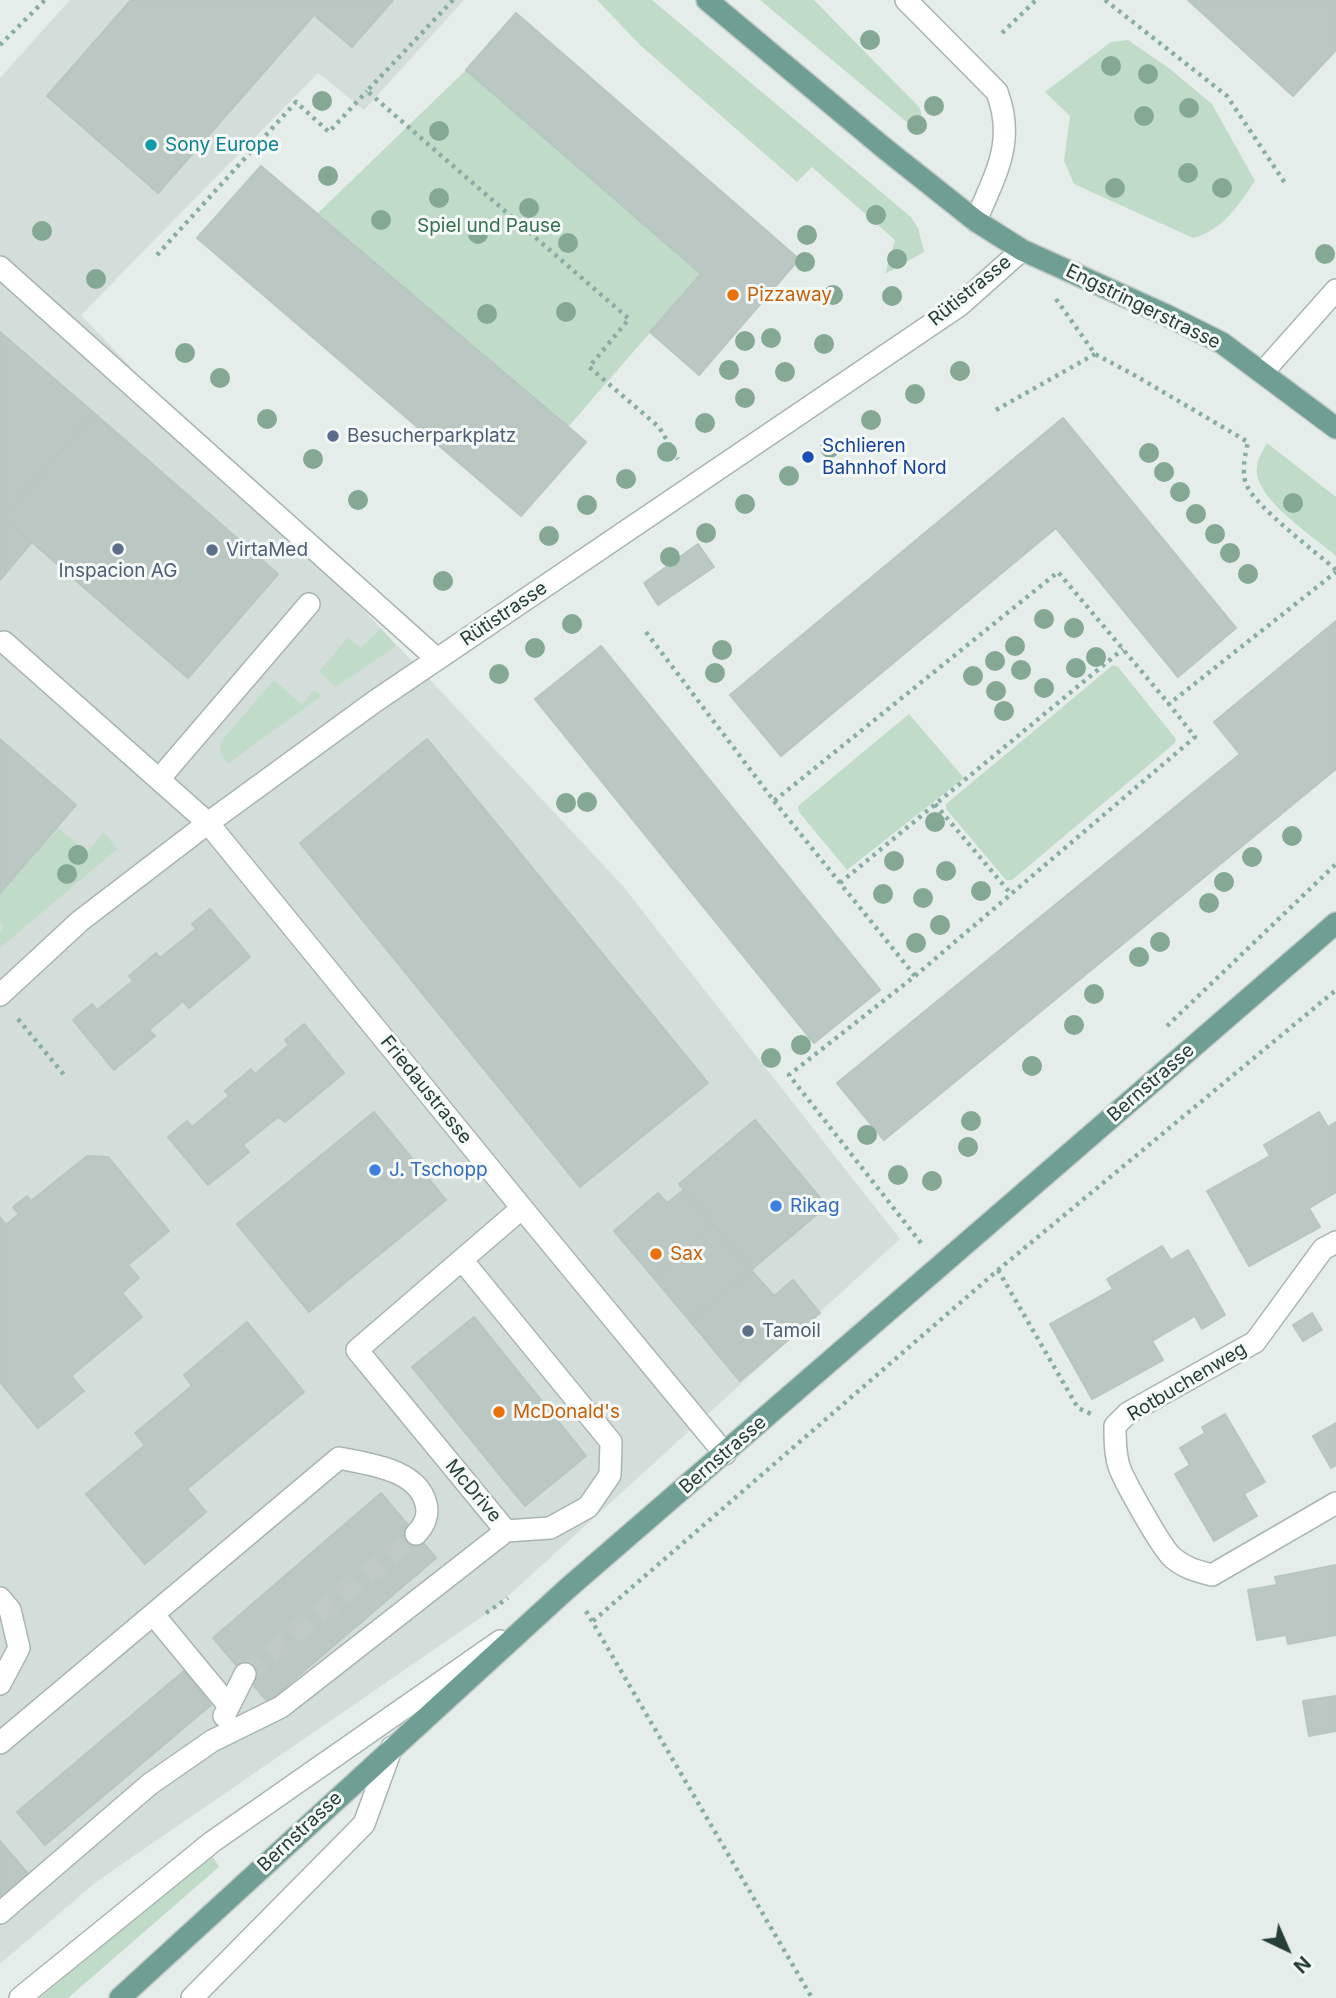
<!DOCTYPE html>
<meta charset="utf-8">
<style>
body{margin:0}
#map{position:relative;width:1336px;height:1998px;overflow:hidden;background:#e5edea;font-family:Inter,sans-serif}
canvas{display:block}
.north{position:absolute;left:1252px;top:1914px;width:70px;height:70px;-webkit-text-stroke:5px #f5f9f8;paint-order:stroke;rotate:136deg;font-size:19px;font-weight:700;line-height:28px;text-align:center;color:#263d38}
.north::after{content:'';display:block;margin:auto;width:24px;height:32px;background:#263d38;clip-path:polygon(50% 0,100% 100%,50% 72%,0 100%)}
</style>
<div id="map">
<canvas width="1336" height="1998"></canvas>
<div class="north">N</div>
</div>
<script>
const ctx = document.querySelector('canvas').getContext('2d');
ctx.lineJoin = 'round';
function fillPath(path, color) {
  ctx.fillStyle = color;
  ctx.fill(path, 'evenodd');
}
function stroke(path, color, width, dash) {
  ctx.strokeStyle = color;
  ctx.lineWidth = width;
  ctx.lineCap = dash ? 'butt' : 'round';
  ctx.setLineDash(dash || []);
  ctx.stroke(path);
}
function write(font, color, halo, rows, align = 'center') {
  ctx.font = font + ' Inter,sans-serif';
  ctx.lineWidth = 6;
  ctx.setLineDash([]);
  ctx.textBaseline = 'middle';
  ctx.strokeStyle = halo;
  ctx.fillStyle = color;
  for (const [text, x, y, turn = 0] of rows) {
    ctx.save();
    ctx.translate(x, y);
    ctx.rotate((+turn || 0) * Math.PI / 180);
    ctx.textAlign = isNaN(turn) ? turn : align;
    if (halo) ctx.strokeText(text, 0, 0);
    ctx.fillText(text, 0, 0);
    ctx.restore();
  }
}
const built = new Path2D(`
 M70 0H464L364 110 318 73 81 315 433 683 622 885 900 1239 496 1607 96 1882 0 1964V78Z`);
const green = new Path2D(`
 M597 0H652L911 217 918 228 924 252 885 274 895 240 812 167 797 182 641 46Z
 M760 0H814L920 108 924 130 915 129Z
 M1128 40 1170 69 1212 104 1255 181C1238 205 1224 230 1193 238L1074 184 1064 161 1070 116 1045 92 1111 42Z
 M466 70 701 274 568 427 318 213Z
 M1267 443 1336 497V556C1314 537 1261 503 1257 474 1255 463 1262 452 1267 443Z
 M381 628 396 646 336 687 319 672 348 637 361 648Z
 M1113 665 1118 667 1176 739 1175 743 1012 880H1006L946 809V804Z
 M274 680 302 705 314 690 321 696 229 763C221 758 218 749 222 740Z
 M909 714 964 778 847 870 799 812 798 806Z
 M57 827 87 852 104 832 117 849 0 948V932L4 927 0 923V893Z
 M213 1857 219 1867 68 1998H40L189 1874Z`);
const building = new Path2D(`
 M131 0H393L352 47 314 15 158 193 47 96Z
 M1188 0H1336V50L1293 96Z
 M516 13 799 259 699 375 650 332 701 274 466 70Z
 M261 166 586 442 521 516 197 238Z
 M0 332 94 413 3 517 0 514Z
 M94 413 278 574 188 678 3 517Z
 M1063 418 1236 628 1178 677 1056 528 781 756 730 695Z
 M0 514 31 543 0 580Z
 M698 544 714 567 658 605 644 583Z
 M1336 621V769L884 1140 837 1083 1240 754 1214 722Z
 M601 646 880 990 814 1043 535 699Z
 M0 739 76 805 0 893Z
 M427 739 708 1083 580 1187 300 843Z
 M210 909 250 957 189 1008 183 1001 149 1030 155 1036 114 1070 73 1020 92 1004 97 1010 133 981 129 976 156 953 160 958 196 929 192 924Z
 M304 1024 344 1073 285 1122 278 1117 243 1145 249 1152 208 1185 168 1137 187 1121 192 1127 229 1096 225 1091 251 1069 255 1074 289 1045 285 1040Z
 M374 1112 446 1200 309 1312 237 1224Z
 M1319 1112 1328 1127 1336 1122V1192L1309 1208 1320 1227 1249 1266 1207 1191 1270 1156 1264 1145Z
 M755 1120 827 1206 751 1270 679 1184Z
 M87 1156 108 1157 169 1231 128 1265 139 1278 122 1293 142 1317 71 1376 84 1391 38 1428 0 1382V1217L6 1225 19 1214 13 1207 27 1196 31 1201Z
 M684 1190 714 1225 653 1277 614 1231 658 1193 667 1203Z
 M714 1225 751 1270 690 1321 653 1277Z
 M1162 1246 1171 1260 1188 1250 1225 1315 1202 1329 1195 1316 1152 1341 1163 1360 1092 1399 1050 1324 1113 1289 1107 1279Z
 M751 1270 774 1296 793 1280 820 1313 740 1381 690 1321Z
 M1312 1313 1322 1330 1303 1341 1293 1325Z
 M474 1317 586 1456 525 1506 412 1367Z
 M247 1322 304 1392 187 1489 206 1512 145 1564 86 1494 145 1445 135 1433 192 1386 184 1375Z
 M1225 1414 1265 1482 1244 1494 1257 1516 1214 1541 1175 1474 1190 1465 1180 1448 1205 1433 1202 1427Z
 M1336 1423V1465L1331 1468 1313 1436Z
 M381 1493 436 1558 268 1702 213 1638Z
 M1336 1565V1635L1288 1644 1286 1635 1257 1640 1248 1590 1277 1585 1275 1577Z
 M184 1671 211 1705 45 1845 17 1812Z
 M1336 1696V1731L1309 1736 1303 1701Z
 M0 1841 31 1877 0 1903Z`);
const minorTunnel = new Path2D(`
 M245 1674 416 1534`);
const path = new Path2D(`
 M453 0 367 91 629 319 589 367 659 427 678 459
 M1105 0 1227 96 1285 183
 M1002 33 1036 0
 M0 45 45 0
 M157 255 296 102 329 132 367 91
 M1056 299 1095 354 1136 376 1248 442C1245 454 1241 475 1247 486 1256 507 1316 552 1336 570
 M996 410 1095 354
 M646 632 774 801 1058 572 1169 704
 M774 801 915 976
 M935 804 1011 894
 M840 883 1123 649
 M18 1019 65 1076
 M1167 1026 1336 864
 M921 1243 789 1075 915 976 1195 737 1169 704 1336 572
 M998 1270 1078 1408 1091 1414
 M586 1611 812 1998
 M486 1613 508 1598
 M593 1621 998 1270 1336 990`);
const minor = new Path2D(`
 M906 0 997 92C1016 143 995 174 976 221
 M0 267 437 659
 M1263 372 1336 290
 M4 642 208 823 522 1208 725 1454
 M160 778 309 604
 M0 995 80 921 208 823 374 702 960 305 1022 250
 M1336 1242 1323 1249 1255 1342 1128 1413 1115 1426C1115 1440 1115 1456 1120 1469 1126 1484 1162 1549 1173 1558 1185 1568 1197 1571 1212 1575L1336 1503
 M462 1260 611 1442 610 1475 588 1507 550 1528 506 1531 357 1350 522 1208
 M0 1598 10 1610 19 1648 0 1684
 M153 1614 229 1706
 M224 1716 245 1674
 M0 1743 339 1458C368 1464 418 1469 426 1504 429 1515 424 1526 416 1534
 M0 1913 150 1784 212 1741 281 1707 506 1531
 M20 1998 212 1842 500 1641
 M192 1998 364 1824 392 1747`);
const major = new Path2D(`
 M707 0 884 148 976 221 1022 250 1164 314 1222 343 1336 428
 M120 1998 568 1588 1336 923`);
const trees = [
 [870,40],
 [1111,66],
 [1148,74],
 [322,101],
 [934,106],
 [1189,108],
 [1144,116],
 [917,125],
 [439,131],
 [1188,173],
 [328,176],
 [1115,188],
 [1222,188],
 [439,198],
 [529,208],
 [876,215],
 [381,220],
 [42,231],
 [478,234],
 [807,235],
 [568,243],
 [1325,254],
 [897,259],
 [805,262],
 [96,279],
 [833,295],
 [892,296],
 [566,312],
 [487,314],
 [771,338],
 [745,341],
 [824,344],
 [185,353],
 [729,370],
 [960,371],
 [785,372],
 [220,378],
 [915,394],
 [745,398],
 [267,419],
 [871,420],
 [705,423],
 [830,448],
 [667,452],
 [1149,453],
 [313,459],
 [1164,472],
 [789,476],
 [626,479],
 [1180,492],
 [358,500],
 [1293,503],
 [745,504],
 [587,505],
 [1196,514],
 [706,533],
 [1215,534],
 [549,536],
 [1230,553],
 [670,557],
 [1248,574],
 [443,581],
 [1044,619],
 [572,624],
 [1074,628],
 [1015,646],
 [535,648],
 [722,650],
 [1096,657],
 [995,661],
 [1076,668],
 [1021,670],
 [715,673],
 [499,674],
 [973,676],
 [1044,688],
 [996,691],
 [1004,711],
 [587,802],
 [566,803],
 [935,822],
 [1292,836],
 [78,855],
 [1252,857],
 [894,861],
 [946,871],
 [67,874],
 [1224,882],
 [981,891],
 [883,894],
 [923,898],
 [1209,903],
 [940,925],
 [1160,942],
 [916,943],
 [1139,957],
 [1094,994],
 [1074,1025],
 [801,1045],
 [771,1058],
 [1032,1066],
 [971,1121],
 [867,1135],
 [968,1147],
 [898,1175],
 [932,1181]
];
const markers = [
 [151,145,7,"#0f9aa8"],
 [733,295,7,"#e8710a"],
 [333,436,7,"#5c6f8a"],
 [808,457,7,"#1a4fb4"],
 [118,549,7,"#5c6f8a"],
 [212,550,7,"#5c6f8a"],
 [375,1170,7,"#3f7fe0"],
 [776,1206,7,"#3f7fe0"],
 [656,1254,7,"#e8710a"],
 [748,1331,7,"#5c6f8a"],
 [499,1412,7,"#e8710a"]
];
const cultureNames = [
 ["Sony Europe",165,145]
];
const parkNames = [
 ["Spiel und Pause",489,226]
];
const streetNames = [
 ["Rütistrasse",970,291,-39],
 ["Engstringerstrasse",1143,307,26],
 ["Rütistrasse",504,614,-34],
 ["Bernstrasse",1151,1083,-41],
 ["Friedaustrasse",426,1090,51],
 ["Rotbuchenweg",1187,1382,-31],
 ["Bernstrasse",723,1455,-41],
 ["McDrive",473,1491,50],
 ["Bernstrasse",300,1832,-43]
];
const foodNames = [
 ["Pizzaway",747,295],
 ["Sax",670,1254],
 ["McDonald's",513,1412]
];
const serviceNames = [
 ["Besucherparkplatz",347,436],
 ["VirtaMed",226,550],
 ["Inspacion AG",118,571,"center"],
 ["Tamoil",762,1331]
];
const transitNames = [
 ["Schlieren",822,446],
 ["Bahnhof Nord",822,468]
];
const shopNames = [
 ["J. Tschopp",389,1170],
 ["Rikag",790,1206]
];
fillPath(built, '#d3ddd9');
fillPath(green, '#c0dcc9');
fillPath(building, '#bbc7c3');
stroke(building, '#b8c6c1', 2);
stroke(minorTunnel, '#bfcac6', 21, [21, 10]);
stroke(minor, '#a8b5b1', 24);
stroke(major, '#c2c9c7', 24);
stroke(path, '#89ada3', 4.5, [3.5, 5]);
stroke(minor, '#fff', 21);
stroke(major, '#6e9e94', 21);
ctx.fillStyle = '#84a894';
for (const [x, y] of trees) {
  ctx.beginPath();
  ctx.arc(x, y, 10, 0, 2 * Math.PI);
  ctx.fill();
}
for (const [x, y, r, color] of markers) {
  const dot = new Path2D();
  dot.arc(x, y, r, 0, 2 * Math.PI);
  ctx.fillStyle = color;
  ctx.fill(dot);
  stroke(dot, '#f5f9f8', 2.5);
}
write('19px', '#0d838f', '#f5f9f8', cultureNames, 'left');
write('19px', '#34704e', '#f5f9f8', parkNames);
write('19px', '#263d38', '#f5f9f8', streetNames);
write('19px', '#c56008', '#f5f9f8', foodNames, 'left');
write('19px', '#4e5e75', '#f5f9f8', serviceNames, 'left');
write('19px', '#164399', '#f5f9f8', transitNames, 'left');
write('19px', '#366cbe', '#f5f9f8', shopNames, 'left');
</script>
